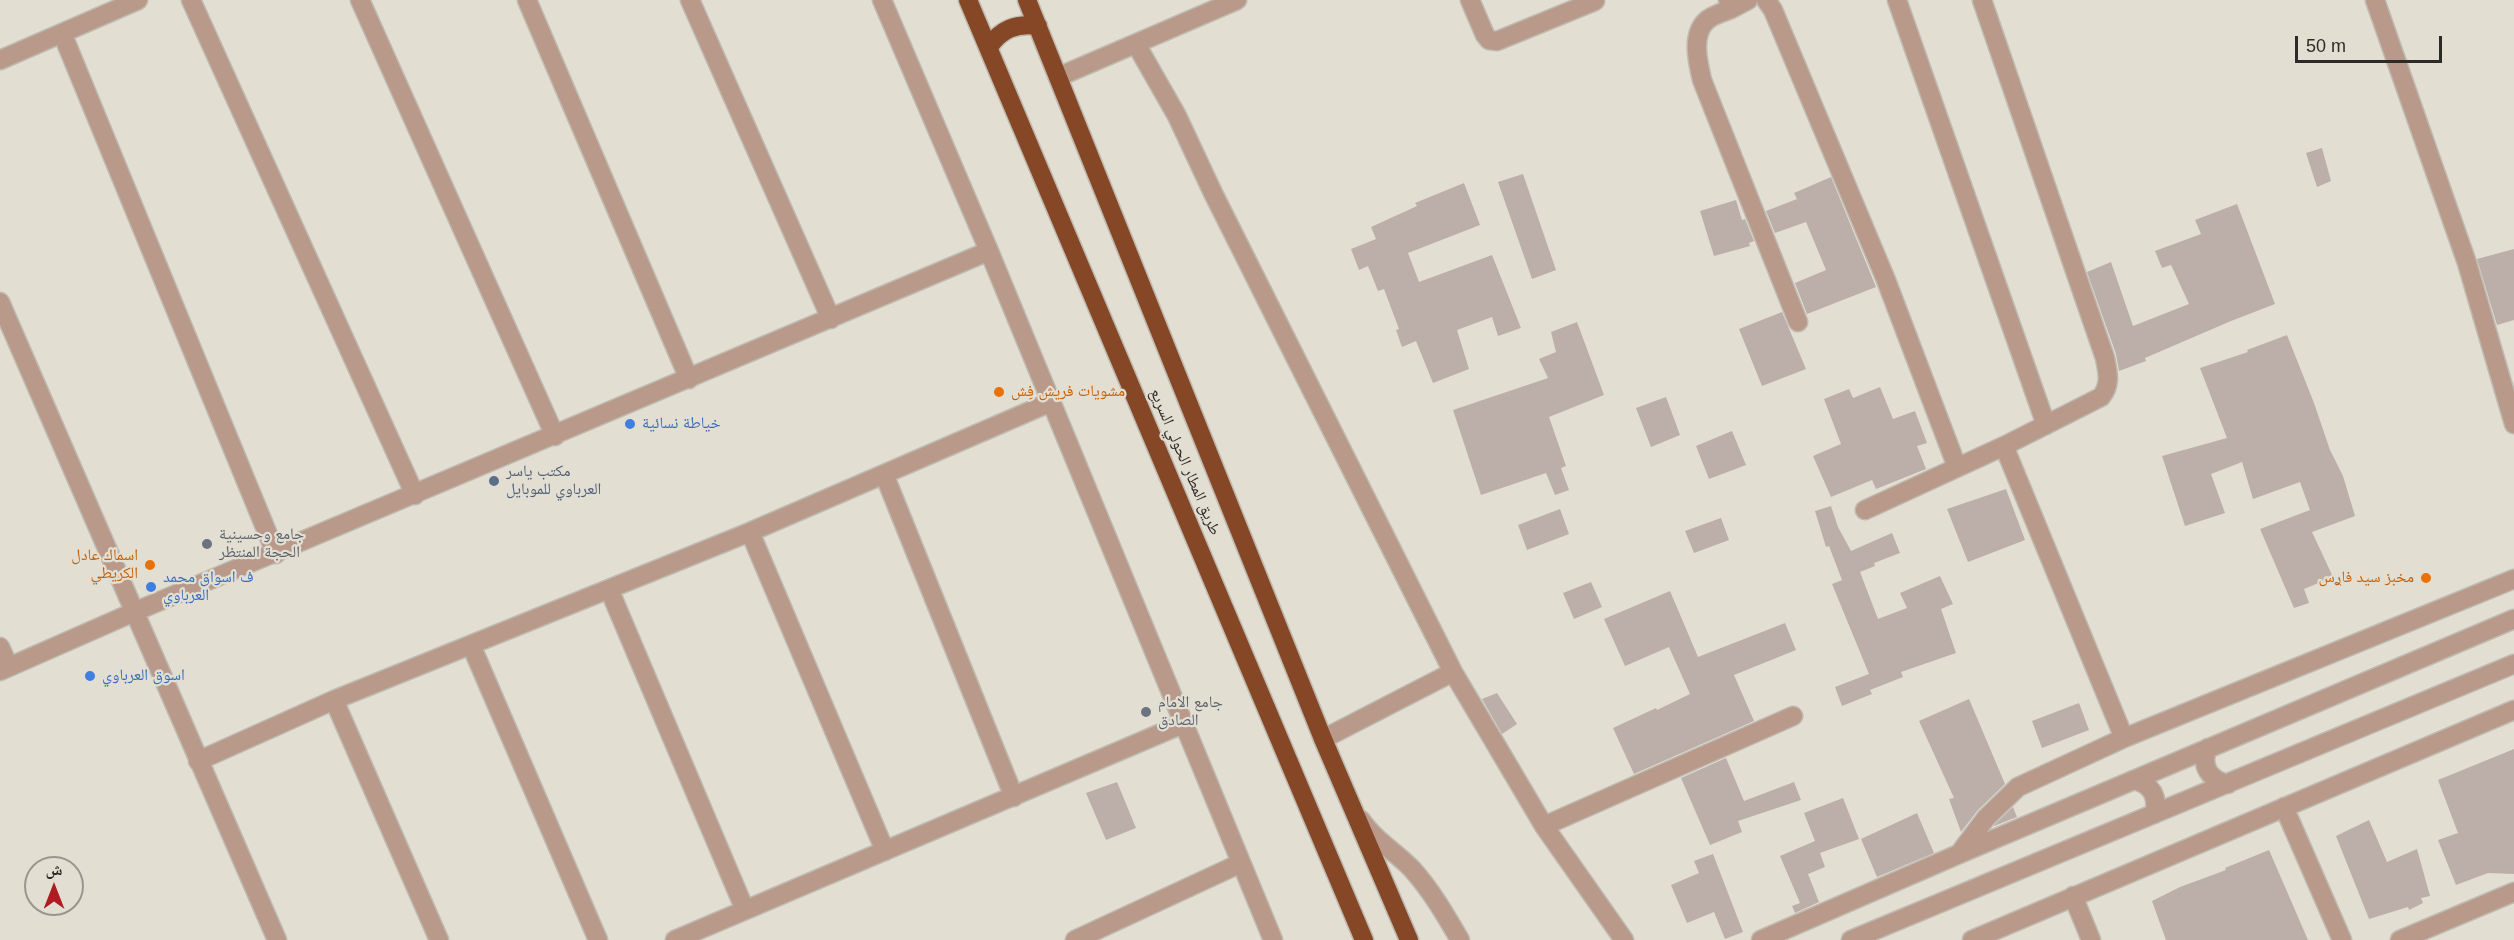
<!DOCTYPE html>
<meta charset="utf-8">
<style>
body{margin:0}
#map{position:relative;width:2514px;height:940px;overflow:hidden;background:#e3ded2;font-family:Arial,"Noto Naskh Arabic",sans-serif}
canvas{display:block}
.north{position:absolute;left:24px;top:856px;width:60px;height:60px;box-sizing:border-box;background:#e3ded2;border:2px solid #9a968e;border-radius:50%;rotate:0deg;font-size:16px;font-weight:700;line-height:24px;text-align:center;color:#2d2b27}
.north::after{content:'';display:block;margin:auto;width:21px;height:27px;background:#ae1c22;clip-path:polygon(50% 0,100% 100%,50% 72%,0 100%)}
.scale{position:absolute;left:2295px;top:36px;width:147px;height:27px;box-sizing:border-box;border:3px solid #2d2b27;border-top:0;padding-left:8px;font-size:18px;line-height:21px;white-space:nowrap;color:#2d2b27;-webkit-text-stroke:4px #e3ded2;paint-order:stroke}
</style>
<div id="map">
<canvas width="2514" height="940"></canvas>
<div class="north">ش</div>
<div class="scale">50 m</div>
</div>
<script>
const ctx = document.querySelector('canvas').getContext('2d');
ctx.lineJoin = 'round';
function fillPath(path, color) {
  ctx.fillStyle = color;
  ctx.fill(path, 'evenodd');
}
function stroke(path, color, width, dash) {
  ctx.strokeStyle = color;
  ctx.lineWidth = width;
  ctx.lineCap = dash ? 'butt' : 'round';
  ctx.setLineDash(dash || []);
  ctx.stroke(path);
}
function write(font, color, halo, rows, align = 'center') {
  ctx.font = font + ' Arial,"Noto Naskh Arabic",sans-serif';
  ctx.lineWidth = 4.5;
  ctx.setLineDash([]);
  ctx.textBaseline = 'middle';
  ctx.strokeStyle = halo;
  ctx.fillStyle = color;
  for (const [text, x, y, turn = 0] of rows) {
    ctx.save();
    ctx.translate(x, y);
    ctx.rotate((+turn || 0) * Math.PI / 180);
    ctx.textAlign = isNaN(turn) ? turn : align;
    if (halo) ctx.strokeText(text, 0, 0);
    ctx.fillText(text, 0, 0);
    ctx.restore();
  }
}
const building = new Path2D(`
 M2322 148 2331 181 2317 187 2306 153Z
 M1523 174 1556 270 1532 279 1498 182Z
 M1831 177 1876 287 1807 314 1795 283 1826 270 1806 222 1775 233 1766 211 1797 199 1794 193Z
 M1464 183 1480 225 1408 253 1419 282 1492 255 1521 328 1498 336 1492 317 1457 330 1469 369 1433 383 1416 341 1402 347 1396 330 1399 329 1384 289 1378 291 1368 266 1359 270 1351 249 1376 239 1371 227 1417 206 1415 203Z
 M1736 200 1742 220 1745 219 1754 241 1749 243 1750 246 1714 256 1700 211Z
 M2237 204 2275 304 2231 321 2145 358 2146 361 2119 371 2116 354 2087 272 2111 262 2133 326 2189 304 2171 265 2162 268 2155 251 2201 234 2195 220Z
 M2514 249V320L2497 325 2477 259Z
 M1782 312 1806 369 1762 386 1739 329Z
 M1577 322 1604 395 1549 417 1566 466 1561 468 1569 490 1555 495 1546 473 1481 495 1453 410 1548 378 1539 359 1556 352 1551 332Z
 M2287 335 2314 403 2330 450 2343 476 2355 516 2312 532 2333 577 2304 589 2309 603 2294 608 2260 529 2310 510 2300 482 2253 499 2242 462 2211 474 2225 513 2185 526 2162 456 2227 438 2200 368 2248 352 2247 350Z
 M1880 387 1893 419 1915 411 1927 443 1917 446 1926 469 1876 489 1872 480 1831 497 1813 456 1841 444 1824 399 1849 389 1853 398Z
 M1666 397 1680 435 1651 447 1636 408Z
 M1732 431 1746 465 1709 479 1696 446Z
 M2006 489 2025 540 1968 562 1947 509Z
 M1831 506 1838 527 1851 551 1892 533 1900 553 1874 563 1875 566 1860 572 1878 619 1907 608 1900 593 1940 576 1953 604 1941 609 1956 653 1901 672 1903 677 1870 690 1872 694 1842 706 1835 687 1869 674 1832 584 1842 580 1829 546 1826 547 1815 511Z
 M1560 509 1569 534 1527 550 1518 525Z
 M1721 518 1729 540 1694 553 1685 531Z
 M1591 582 1602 607 1574 619 1563 593Z
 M1670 591 1698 657 1785 623 1796 650 1734 675 1754 721 1634 774 1613 728 1656 708 1657 710 1690 694 1669 647 1625 666 1604 619Z
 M1497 693 1517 724 1502 734 1482 699Z
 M1969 699 2005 784 1978 810 1961 832 1949 799 1954 798 1919 721Z
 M2079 703 2089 730 2042 748 2032 721Z
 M2514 749V874L2488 873 2456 885 2438 840 2458 833 2438 780Z
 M1726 758 1744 801 1794 782 1801 800 1738 821 1742 832 1710 845 1681 778Z
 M1117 782 1136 828 1106 840 1086 793Z
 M1843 798 1859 839 1820 853 1825 867 1808 874 1819 902 1795 913 1792 906 1800 903 1780 856 1815 841 1804 813Z
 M2013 807 2017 817 1994 826V825Z
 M1917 813 1934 853 1877 877 1861 839Z
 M2369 820 2387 862 2417 849 2430 896 2421 898 2423 903 2409 910 2408 907 2369 919 2336 836Z
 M2269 850 2308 940H2166L2152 901 2180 887 2226 870 2225 868Z
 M1713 854 1743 932 1725 939 1714 912 1687 923 1671 885 1699 873 1694 861Z`);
const minor = new Path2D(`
 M191 0 415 495
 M360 0 555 436
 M527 0 689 379
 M690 0 831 319
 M882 0 989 251 1273 940
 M1470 0 1485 35 1489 40 1497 41 1595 1
 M1728 0 1731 9 1748 0
 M1766 0 1773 10 1886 280 1957 467
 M1897 0 2046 425
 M2375 0 2467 263 2514 424
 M1731 9C1724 12 1712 15 1706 21 1691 36 1698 62 1702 80L1798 322
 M62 33 276 554
 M1136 44 1177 116 1213 193 1453 672 1544 826 1624 940
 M0 60 138 0
 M1058 77 1237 0
 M0 302 277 940
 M2004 446 2124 738
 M884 474 1014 797
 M1865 510 2004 446 2101 397C2111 385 2108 373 2105 358L1982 0
 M750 532 885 851
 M609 589 745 910
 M471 645 598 940
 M0 647 9 667
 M0 671 134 612 989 251
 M334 700 439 940
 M1323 739 1453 672
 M2208 748C2200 765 2209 780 2228 784
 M198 761 334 700 750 532 1051 402
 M2133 780C2151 783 2159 797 2154 814
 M2284 807 2342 940
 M1361 820C1375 841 1396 852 1412 869 1431 890 1446 916 1460 940
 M1544 826 1793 716
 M1959 854 1986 818 2018 787 2124 738 2514 579
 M2073 896 2091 940
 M675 940 1185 723
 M1075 940 1241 863
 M1761 940 1959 854 2514 619
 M1851 940 2514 664
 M1972 940 2514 710
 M2400 940 2514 892`);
const highway = new Path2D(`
 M968 0 1364 940
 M1027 0 1323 739 1409 940
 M989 47C1001 29 1016 23 1038 26`);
const markers = [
 [999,392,6,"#e8710a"],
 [630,424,6,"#3f7fe0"],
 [494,481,6,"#5c6f8a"],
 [207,544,6,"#6b7280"],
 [150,565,6,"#e8710a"],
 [2426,578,6,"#e8710a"],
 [151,587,6,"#3f7fe0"],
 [90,676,6,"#3f7fe0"],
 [1146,712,6,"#6b7280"]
];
const foodNames = [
 ["مشويات فريش فِش",1011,392,"left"],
 ["اسماك عادل",138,556],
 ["الكريطي",138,574],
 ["مخبز سيد فاࢪس",2414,578]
];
const shopNames = [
 ["خياطة نسائية",642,424],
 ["ف اسواق محمد",163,578],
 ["العرباوي",163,596],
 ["اسوق العرباوي",102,676]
];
const streetNames = [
 ["طريق المطار الحولي السريع",1185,462,67]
];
const serviceNames = [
 ["مكتب ياسر",506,472],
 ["العرباوي للموبايل",506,490]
];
const worshipNames = [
 ["جامع وحسينية",219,535],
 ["الحجة المنتظر",219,553],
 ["جامع الامام",1158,703],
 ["الصادق",1158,721]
];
fillPath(building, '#bcafaa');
stroke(minor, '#bfbab0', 21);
stroke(highway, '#bfbab0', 21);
stroke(minor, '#b8998a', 18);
stroke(highway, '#864727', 18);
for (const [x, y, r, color] of markers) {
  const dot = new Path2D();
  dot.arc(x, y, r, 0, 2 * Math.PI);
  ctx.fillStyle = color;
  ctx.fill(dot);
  stroke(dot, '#e3ded2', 2);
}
write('16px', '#c56008', '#e3ded2', foodNames, 'right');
write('16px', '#366cbe', '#e3ded2', shopNames, 'left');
write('16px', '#2d2b27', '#e3ded2', streetNames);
write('16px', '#4e5e75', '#e3ded2', serviceNames, 'left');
write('16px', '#5b616d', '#e3ded2', worshipNames, 'left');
</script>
